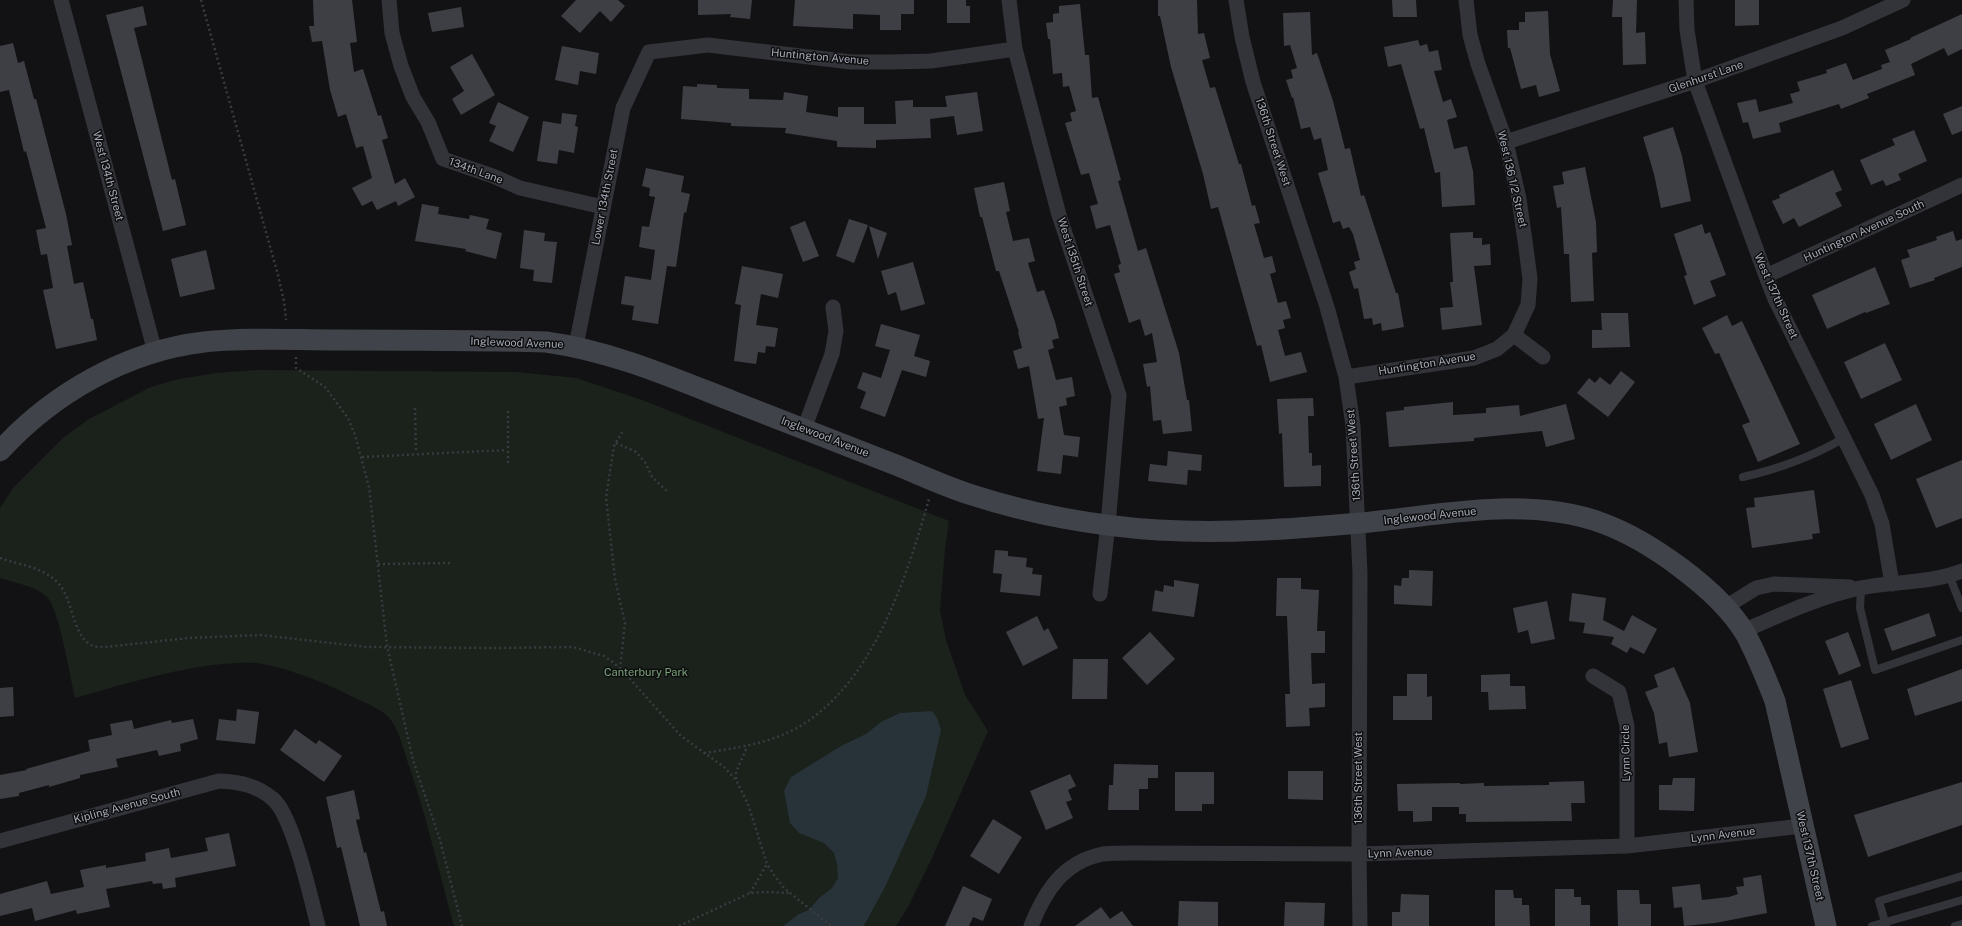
<!DOCTYPE html>
<style>
body{margin:0}
canvas{display:block;background:#121214}
</style>
<canvas width="1962" height="926"></canvas>
<script>
const ctx = document.querySelector('canvas').getContext('2d');
ctx.lineJoin = 'round';
function fillPath(path, color) {
  ctx.fillStyle = color;
  ctx.fill(path, 'evenodd');
}
function stroke(path, color, width, dash) {
  ctx.strokeStyle = color;
  ctx.lineWidth = width;
  ctx.lineCap = dash ? 'butt' : 'round';
  ctx.setLineDash(dash || []);
  ctx.stroke(path);
}
function write(font, color, halo, rows, align = 'center') {
  ctx.font = font + ' "Public Sans",sans-serif';
  ctx.lineWidth = 3;
  ctx.setLineDash([]);
  ctx.textBaseline = 'middle';
  ctx.strokeStyle = halo;
  ctx.fillStyle = color;
  for (const [text, x, y, turn = 0] of rows) {
    ctx.save();
    ctx.translate(x, y);
    ctx.rotate((+turn || 0) * Math.PI / 180);
    ctx.textAlign = isNaN(turn) ? turn : align;
    if (halo) ctx.strokeText(text, 0, 0);
    ctx.fillText(text, 0, 0);
    ctx.restore();
  }
}
const green = new Path2D(`
 M256 370 516 372 576 378 642 400 949 521 945 549 940 610 946 640 965 695 988 731 932 858 908 907 896 926H454C439 872 427 818 409 766 404 751 400 733 391 720 385 710 359 700 347 694 326 683 280 665 256 663 201 660 128 683 75 698 70 676 60 614 48 598 39 587 13 582 0 578V508L14 487 63 438 89 419 151 387 179 379 217 373Z`);
const water = new Path2D(`
 M932 711 937 718 941 730 926 796 886 885 866 922 863 926H783L799 914 809 910 819 898 832 888 838 878 837 864 834 853 824 843 799 833 790 823 784 791 791 777 841 746 866 734 881 722 900 713Z`);
const building = new Path2D(`
 M313 0H352L357 42 350 43 354 72 363 69 378 116 381 115 388 138 382 140 395 184 405 178 415 197 398 206 396 201 377 210 372 201 362 206 352 188 372 178 363 146 356 148 346 114 338 117 330 90 322 41 312 42 309 26H314Z
 M576 0H618L625 6 611 22 600 11 580 33 561 16Z
 M698 0H752L750 19 730 17 731 14 698 15Z
 M795 0H914V14H901V30H880V15L853 14V29L793 26Z
 M947 0H966V6H970V23H947Z
 M1158 0H1197L1198 34 1204 33 1210 58 1202 60 1210 88 1215 87 1239 164H1241L1252 206 1255 205 1260 223 1254 224 1264 258 1272 256 1276 272 1270 274 1278 303 1286 301 1291 318 1283 320 1285 328 1278 330 1285 356 1301 352 1307 372 1270 382 1261 345 1257 346 1218 207 1211 209 1203 174 1171 67 1160 16H1158Z
 M1392 0H1416L1417 17H1393Z
 M1613 0H1637L1636 33 1645 32 1646 64 1623 65 1622 17H1612Z
 M1735 0H1759V25L1735 26Z
 M1080 4 1085 55H1089L1092 98 1098 97 1121 180 1118 181 1138 251 1146 248 1179 353 1187 400H1189L1192 431 1163 434 1161 420 1153 421 1150 386 1147 387 1143 364 1157 362 1152 333 1145 336 1140 319 1129 323 1114 274 1120 272 1118 265 1121 264 1110 225 1096 229 1090 206 1098 204 1089 173 1081 175 1065 123 1072 121 1070 113 1076 111 1069 86 1063 87 1062 73 1053 74 1050 39H1048L1046 23 1053 22V14L1059 13V6Z
 M143 6 147 25 134 28 172 180 175 179 186 225 163 231 106 15Z
 M461 7 464 27 432 32 428 13Z
 M1548 11 1550 54 1560 91 1539 97 1536 85 1521 89 1510 48H1508L1507 30H1519V22H1525V12Z
 M1310 12 1312 55 1317 53 1333 101 1345 149 1350 148 1361 196 1364 195 1396 293H1398L1404 327 1382 331 1381 323 1373 325 1372 318 1364 319 1358 288 1354 289 1349 272 1356 269 1354 262 1360 260 1353 234 1349 227 1343 229 1340 221 1333 223 1318 173 1328 170 1321 138 1314 140 1310 127 1301 129 1293 97 1292 98 1286 80 1293 78 1291 70 1297 68 1290 45 1284 46 1283 13Z
 M1962 14V49L1948 56 1944 48 1911 64 1915 75 1867 94 1869 98 1841 109 1839 104 1779 123 1781 132 1753 139 1748 122 1743 123 1737 103 1756 99 1759 112 1793 103 1790 94 1800 91 1797 82 1827 73 1826 70 1846 63 1853 80 1882 69 1881 65 1890 62 1885 50 1911 39 1910 38Z
 M1418 40 1420 46 1427 44 1429 52 1438 50 1442 70 1434 71 1443 102 1451 99 1457 117 1447 120 1454 149 1467 146 1473 171 1475 205 1442 207 1440 172 1435 173 1424 128 1420 129 1401 64 1388 67 1384 47Z
 M13 43 18 63 24 61 34 99H36L66 214 72 245 67 246 74 284 83 282 91 319H93L97 340 56 349 43 290 53 288 47 254 41 255 36 230 46 228 26 151 24 152 9 90 0 92V46Z
 M562 46 599 53 596 74 580 71 578 85 555 80Z
 M472 54 495 95 461 115 452 99 464 91 450 67Z
 M697 84 717 85V88L749 89V99L783 100 784 92 808 96 806 112 838 117V107H864V124H896L895 101 913 100V107H947L945 96 977 92 983 131 957 135 954 116 930 119 931 138 876 140V148L837 147V141L785 133 786 128 731 126V123L681 119 683 86 697 87Z
 M498 102 529 117 513 152 489 141 496 126 489 123Z
 M1962 106V131L1952 135 1943 114Z
 M562 113 577 115 575 126 578 127 574 153 559 150 557 164 537 161 543 121 561 124Z
 M1673 127 1682 156 1691 201 1661 208 1654 174 1643 137Z
 M1914 130 1927 161 1898 174 1901 180 1886 186 1883 180 1871 185 1860 160 1895 145 1892 139Z
 M1585 167 1596 222 1597 252 1592 253 1594 301 1571 302 1569 254H1564L1561 207 1557 208 1553 186 1564 184 1562 172Z
 M646 168 684 176 681 192 690 194 686 213 684 212 676 267 667 266 658 324 632 320 634 306 621 304 625 276 651 280 655 250 639 247 642 226 649 227 655 197 649 196 650 188 642 186Z
 M1833 170 1842 190 1835 193 1842 206 1799 227 1794 218 1783 224 1772 201 1780 198 1779 195Z
 M1004 182 1010 211 1006 212 1013 241 1029 238 1035 261 1028 263 1037 292 1044 290 1055 322 1059 338 1052 340 1054 348 1048 350 1056 380 1072 377 1075 396 1066 398 1067 405 1059 407 1064 435 1080 437 1078 457 1063 455 1061 474 1037 471 1044 418 1038 419 1029 366 1018 369 1013 351 1022 348 1018 332H1019L999 271H996L982 217H980L974 188Z
 M422 204 439 207 438 214 469 219 470 215 489 219 486 229 502 233 496 259 465 251 466 249 415 241Z
 M849 219 868 225 854 263 836 256Z
 M805 221 819 256 803 262 790 227Z
 M1702 224 1705 234 1710 232 1726 275 1710 281 1716 296 1694 305 1684 276 1687 275 1674 234Z
 M869 226 887 233 878 259Z
 M524 230 545 233 544 241 557 242 552 283 533 281 534 270 520 268Z
 M1953 231 1956 241 1962 239V267L1934 278 1935 280 1910 288 1901 260 1910 257 1907 250 1937 240 1936 237Z
 M1473 232V238H1482V245L1490 244 1491 265 1474 266 1482 325 1442 330 1440 308 1453 307 1450 282H1453L1450 233Z
 M206 250 215 289 180 297 171 259Z
 M913 262 925 304 901 311 896 292 888 295 881 271Z
 M742 266 783 274 778 298 761 294 756 325 778 328 775 347 766 346 765 353 758 352 756 364 734 361 741 305 735 304Z
 M1875 267 1890 304 1866 313 1865 312 1827 329 1812 295Z
 M1601 313H1628L1630 347 1592 348V330H1602Z
 M1727 315 1732 326 1742 321 1800 444 1758 462 1742 425 1750 422 1719 353 1715 354 1702 328Z
 M881 324 920 335 914 356 930 361 926 377 902 370 885 417 860 408 866 392 857 388 863 372 881 378 890 350 875 346Z
 M1885 343 1902 380 1861 399 1844 362Z
 M1621 371 1635 382 1608 417 1577 393 1589 378 1595 383 1600 377 1610 385Z
 M1313 398 1314 416H1308L1309 453H1312V466L1321 465V486L1284 487 1282 433 1279 434 1277 399Z
 M1453 402V415L1486 413V408L1519 405 1520 416 1566 404 1575 439 1546 447 1542 431 1474 438V441L1389 447 1386 412 1404 410V407Z
 M1916 404 1932 440 1891 460 1874 424Z
 M1168 451 1202 455 1201 471 1188 470 1187 485 1148 481 1150 464 1167 466Z
 M1962 460V518L1936 528 1916 479Z
 M1814 490 1820 533 1812 534 1813 539 1752 548 1746 508 1755 507 1754 498Z
 M995 550 1008 551V556L1027 558 1026 567 1033 568 1032 574 1042 575 1040 596 1000 592 1002 574 993 573Z
 M1409 570 1433 571 1432 606 1394 604V585L1401 586 1402 578H1409Z
 M1277 578H1301V589L1319 590 1317 631H1325V653H1311L1312 684 1325 683V707L1309 708 1310 726 1286 727 1285 694H1290L1287 616H1276Z
 M1174 580 1199 584 1194 617 1152 611 1155 590 1163 592 1164 585 1174 587Z
 M1572 593 1606 598 1603 620 1624 631 1632 615 1657 629 1644 654 1630 647 1627 653 1611 644 1614 637 1583 633 1585 623 1569 621Z
 M1547 601 1555 639 1531 644 1528 630 1518 633 1513 608Z
 M1929 613 1936 636 1892 651 1884 629Z
 M1037 616 1044 631 1048 628 1058 648 1023 666 1006 632Z
 M1150 632 1175 659 1147 685 1122 658Z
 M1848 632 1861 666 1839 675 1825 641Z
 M1073 659H1108L1107 699H1072Z
 M1674 667 1690 703 1698 752 1669 757 1667 742 1659 744 1654 713 1645 692 1658 687 1654 675Z
 M1962 669V701L1915 716 1907 689Z
 M1407 674H1427V697L1432 696V720H1393V696H1407Z
 M1510 674V686H1525L1526 709 1489 710 1488 692H1481V675Z
 M1851 680 1869 739 1841 748 1823 689Z
 M13 687 14 716 0 717V688Z
 M237 709 259 712 255 744 216 740 219 719 236 721Z
 M193 719 198 739 180 744 181 751 159 756 157 750 116 759 118 767 80 775V778L49 787V785L19 793V796L0 799V775L27 770 26 769 90 751 88 740 112 735 110 724 132 720 134 729 171 720 172 723Z
 M295 729 316 744 319 740 342 756 324 782 280 750Z
 M1114 764 1158 765V778H1148V789H1139V810H1108L1109 785H1113Z
 M1288 771H1323V800L1288 799Z
 M1175 772H1214V804H1202V811H1175Z
 M1070 774 1076 786 1068 790 1072 800 1066 802 1073 818 1046 830 1030 791Z
 M1673 778H1695L1694 811 1659 810V785H1672Z
 M1584 781 1585 803H1571L1572 821 1466 822V814H1459V807H1432V821L1413 822V811H1398L1397 784 1460 783V784L1484 783V786L1549 785V782Z
 M1962 782V825L1868 857 1854 815Z
 M354 790 360 819 356 820 364 853 366 852 381 912 384 911 387 926H360L341 847 337 848 326 797Z
 M993 819 1022 837 999 874 970 856Z
 M229 833 236 866 175 878 176 887 163 889 162 883 153 884 152 881 106 889 110 907 77 914 76 910 35 921 32 908 0 916V894L47 881 51 894 84 887 80 870 106 865V868L146 861 145 853 169 848 171 858 208 851 205 838Z
 M1761 875 1767 913 1715 923 1684 926 1682 907 1674 908 1672 887 1700 884 1702 900 1729 897 1738 894 1736 887 1744 886 1743 878Z
 M963 886 992 899 983 921 973 917 969 926H945Z
 M1555 889H1574V897H1581V905H1590V926H1555Z
 M1495 890H1513L1514 898H1522V905H1529L1530 926H1495Z
 M1617 890H1639L1640 904H1651V926H1618Z
 M1401 894 1429 895V926H1392V912H1400Z
 M1179 901 1218 902V926H1178Z
 M1285 902 1325 903 1324 926H1284Z
 M1101 907 1110 919 1122 911 1133 926H1075Z`);
const path = new Path2D(`
 M201 0 278 275 284 301 286 320
 M296 357V368L325 387 348 418 355 435 369 487 387 646 413 760 440 840 462 926
 M415 408 416 453
 M616 443 636 452 645 462 652 477 668 492
 M362 457 507 450
 M508 463V409
 M0 558C20 565 43 567 58 583 74 600 71 633 91 645 95 647 101 647 106 647L188 638 260 635 367 647 492 648 573 647 604 656 614 663 631 680 681 736 724 767 736 780 748 804 767 864 774 875 784 888 831 926
 M378 564 451 563
 M620 669 625 623 615 579 606 497 614 446 622 432
 M704 753C735 748 767 744 795 729 872 687 906 579 929 499
 M736 779V772L747 747
 M750 893 767 864
 M679 926 750 893 767 892 789 893`);
const lane = new Path2D(`
 M1743 477C1778 469 1812 457 1844 438
 M1949 575 1962 608
 M1861 588 1860 608 1875 670 1962 640
 M1872 926 1962 900
 M1886 926 1879 901 1962 876
 M1955 926 1962 924`);
const street = new Path2D(`
 M61 0 155 352
 M389 0 392 33 401 66 413 97 428 122 443 159 493 176 520 188 603 207
 M1009 0 1015 49 1059 215 1119 395 1108 525 1100 594
 M1236 0 1242 37 1253 82 1327 307 1346 377 1353 426 1360 573 1359 854 1360 926
 M1466 0 1470 35 1478 64 1506 142 1519 199 1526 248 1530 279 1528 305 1514 335
 M1686 0 1687 30 1695 81 1766 276 1775 299 1872 495 1882 524 1892 584
 M1506 142 1695 81 1842 28 1903 0
 M1766 276 1962 185
 M576 346 623 108 649 52 708 45 851 62H891L931 61 1015 49
 M1346 377 1474 358 1497 349 1514 335 1543 357
 M804 429 832 354 836 331 833 307
 M1724 608 1756 588 1774 584 1850 587
 M1743 631C1782 614 1819 597 1860 588 1894 581 1929 584 1962 571
 M1593 676 1619 692 1627 726V846
 M0 841 219 781C239 782 257 785 273 799 293 816 311 899 318 926
 M1031 926C1045 891 1063 862 1103 854 1113 853 1124 853 1134 853L1359 854 1627 846 1802 826`);
const secondary = new Path2D(`
 M0 451C52 394 126 351 204 342 247 337 293 340 337 340 406 340 476 340 546 342 611 351 671 377 732 401 787 422 841 444 896 465 921 475 946 487 972 495 1031 514 1096 526 1158 530 1225 534 1293 529 1360 523 1439 516 1525 495 1602 523 1649 540 1719 590 1745 633 1757 655 1766 678 1775 701L1826 926`);
const streetNames = [
 ["Huntington Avenue",820,57,5],
 ["Glenhurst Lane",1706,77,-19],
 ["136th Street West",1273,142,72],
 ["134th Lane",476,171,20],
 ["West 134th Street",108,176,75],
 ["West 136 1/2 Street",1512,179,77],
 ["Lower 134th Street",605,197,-79],
 ["Huntington Avenue South",1864,231,-25],
 ["West 135th Street",1075,262,72],
 ["West 137th Street",1776,296,66],
 ["Inglewood Avenue",517,343,2],
 ["Huntington Avenue",1427,364,-9],
 ["Inglewood Avenue",825,437,21],
 ["136th Street West",1354,455,-94],
 ["Inglewood Avenue",1430,516,-6],
 ["Lynn Circle",1626,753,-91],
 ["136th Street West",1359,778,-90],
 ["Kipling Avenue South",127,806,-15],
 ["Lynn Avenue",1723,835,-7],
 ["Lynn Avenue",1400,853,-2],
 ["West 137th Street",1810,856,77]
];
const parkNames = [
 ["Canterbury Park",646,673]
];
fillPath(green, '#1a221b');
fillPath(water, '#283239');
fillPath(building, '#3e3f44');
stroke(path, '#393b41', 2.5, [2, 3]);
stroke(lane, '#33343a', 8);
stroke(street, '#33343a', 15);
stroke(secondary, '#41434a', 21);
write('11px', '#a3a9b6', '#0e0e0f', streetNames);
write('11px', '#79a27b', '#0e0e0f', parkNames);
</script>
